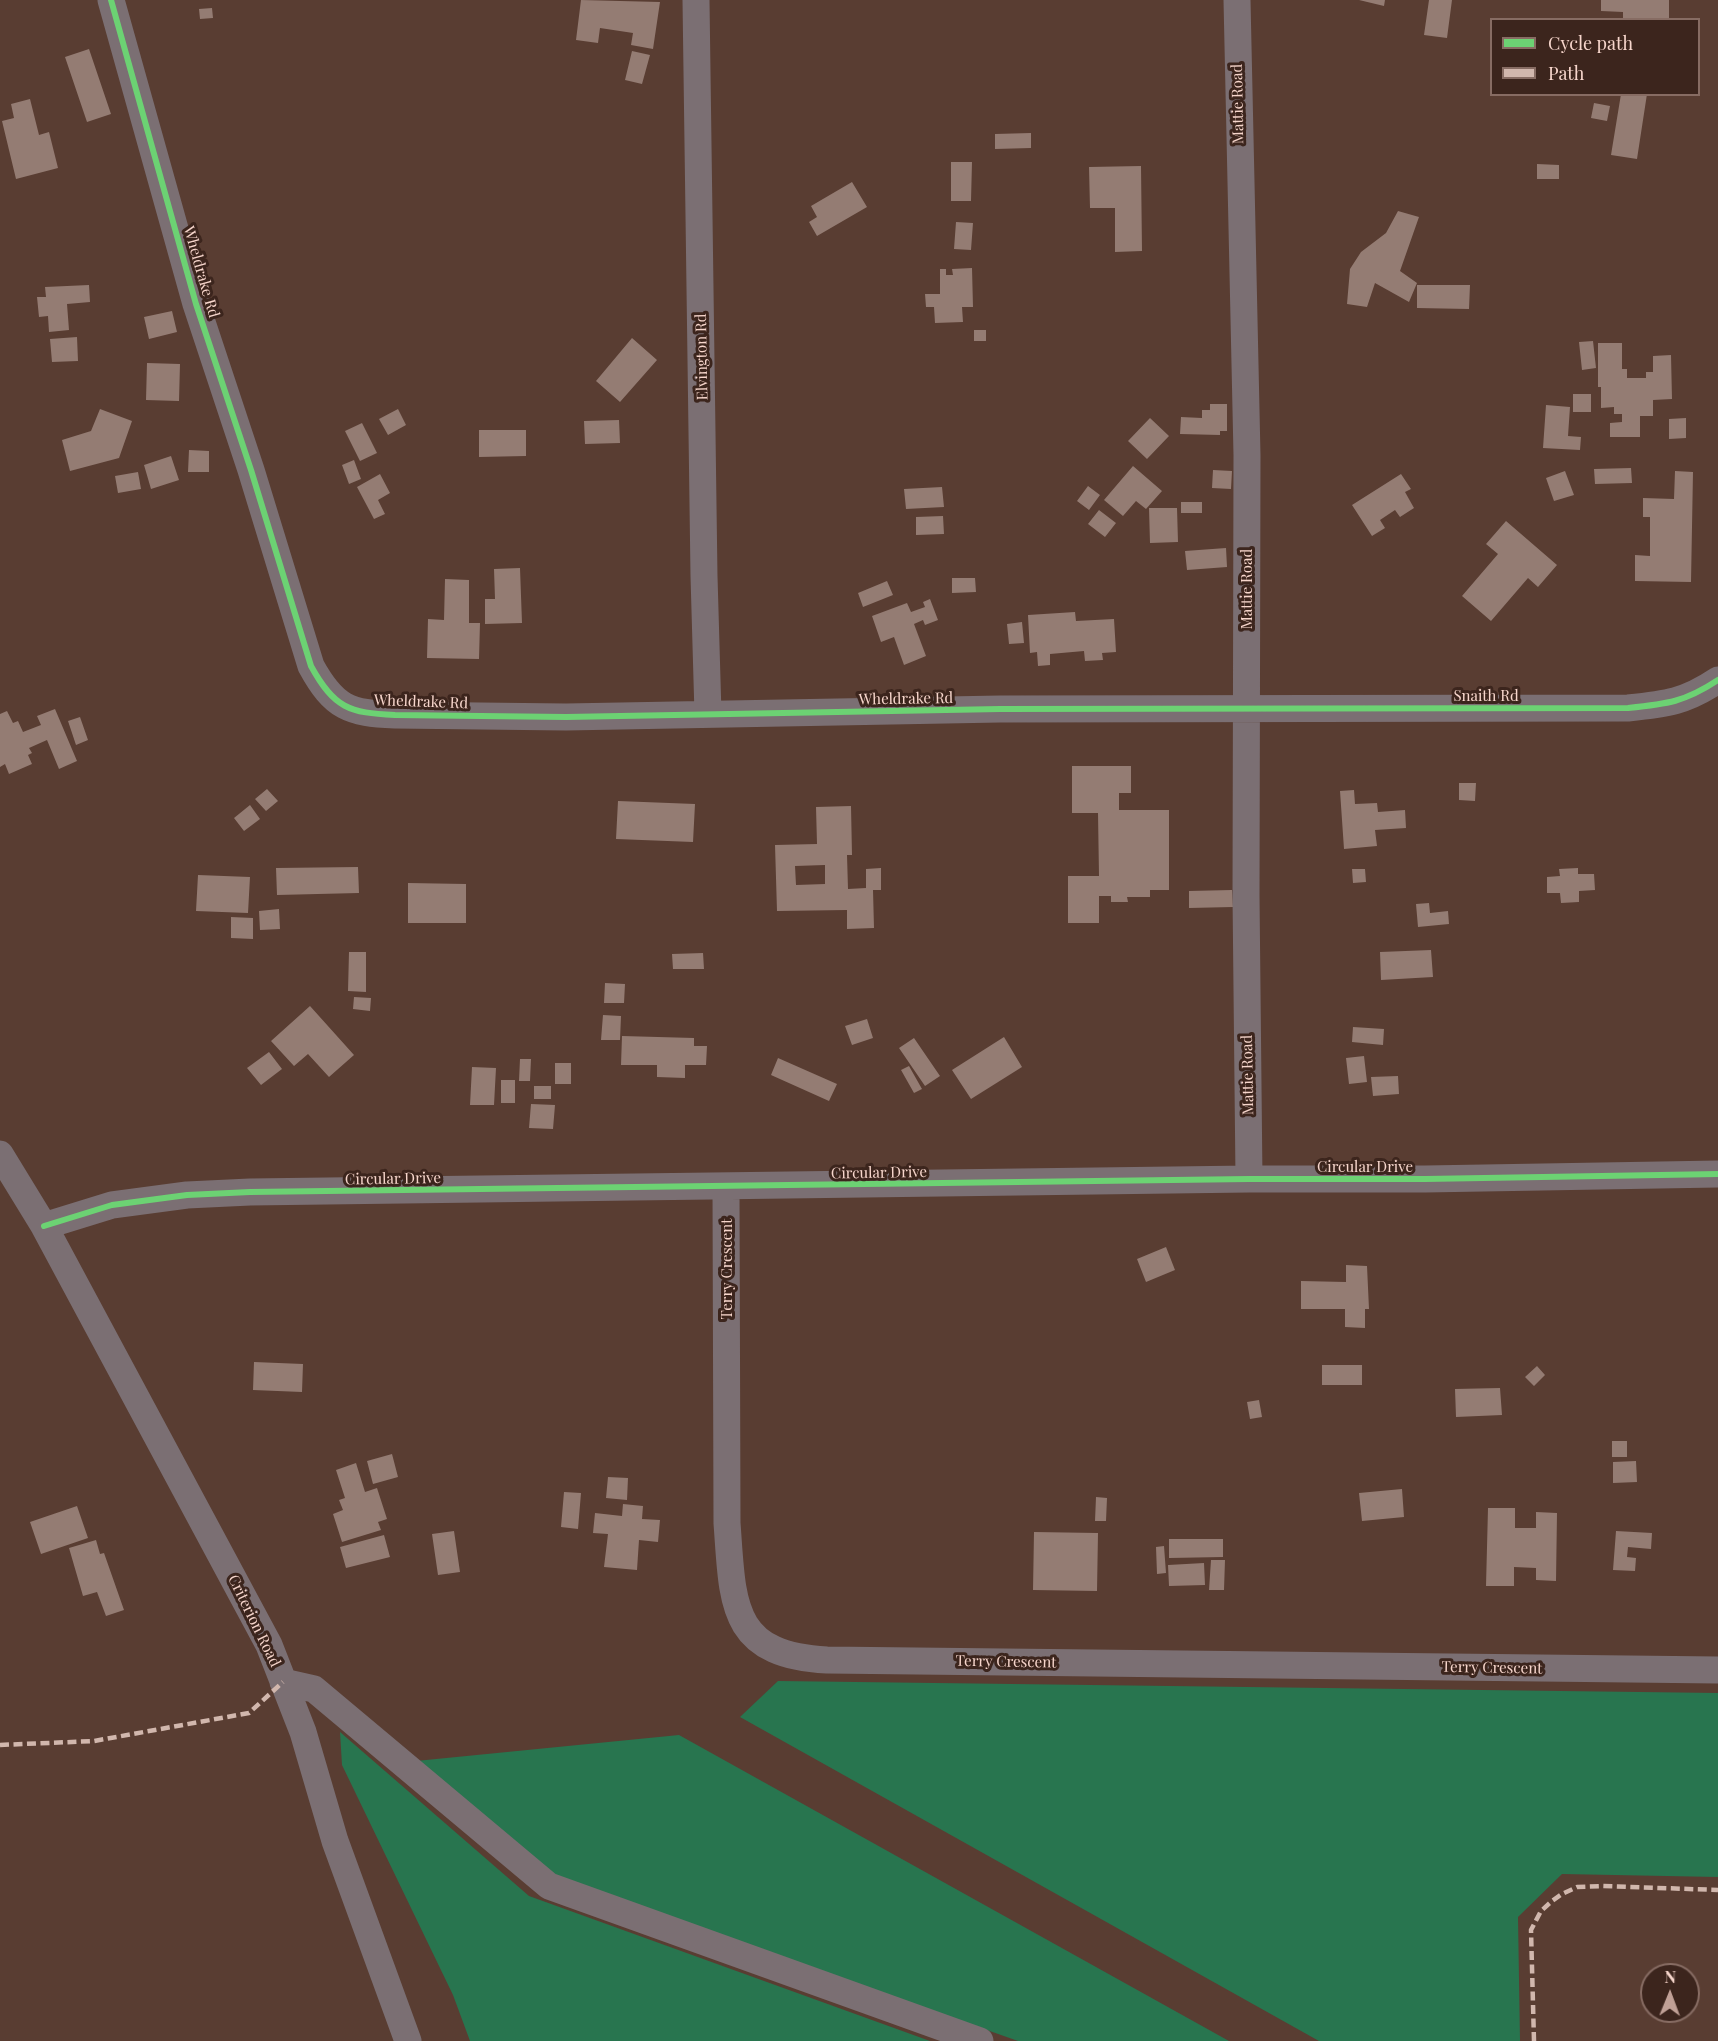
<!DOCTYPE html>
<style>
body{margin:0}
#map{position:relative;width:1718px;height:2041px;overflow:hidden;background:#593d32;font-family:"Playfair Display",serif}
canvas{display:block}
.legend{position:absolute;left:1490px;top:18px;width:210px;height:78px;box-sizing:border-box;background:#3c251d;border:2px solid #876c63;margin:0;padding:8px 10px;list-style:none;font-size:18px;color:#f7d6cc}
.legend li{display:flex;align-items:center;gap:12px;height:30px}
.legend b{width:30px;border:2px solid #876c63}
.north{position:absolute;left:1640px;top:1963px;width:60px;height:60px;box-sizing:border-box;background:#3c251d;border:2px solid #876c63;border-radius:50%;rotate:1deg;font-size:16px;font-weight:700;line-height:24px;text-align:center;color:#f7d6cc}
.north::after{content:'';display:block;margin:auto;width:21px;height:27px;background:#c0a096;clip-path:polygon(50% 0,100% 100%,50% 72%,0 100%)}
</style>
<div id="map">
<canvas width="1718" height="2041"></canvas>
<ul class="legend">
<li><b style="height:8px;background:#6cd273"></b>Cycle path</li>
<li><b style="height:8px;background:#d1b7ad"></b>Path</li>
</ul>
<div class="north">N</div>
</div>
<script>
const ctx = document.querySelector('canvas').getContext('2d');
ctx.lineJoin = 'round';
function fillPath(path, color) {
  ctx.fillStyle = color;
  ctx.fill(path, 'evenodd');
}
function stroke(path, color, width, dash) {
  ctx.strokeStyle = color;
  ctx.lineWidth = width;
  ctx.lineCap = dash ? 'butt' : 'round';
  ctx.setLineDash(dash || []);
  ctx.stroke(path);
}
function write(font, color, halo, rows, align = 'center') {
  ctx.font = font + ' "Playfair Display",serif';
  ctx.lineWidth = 6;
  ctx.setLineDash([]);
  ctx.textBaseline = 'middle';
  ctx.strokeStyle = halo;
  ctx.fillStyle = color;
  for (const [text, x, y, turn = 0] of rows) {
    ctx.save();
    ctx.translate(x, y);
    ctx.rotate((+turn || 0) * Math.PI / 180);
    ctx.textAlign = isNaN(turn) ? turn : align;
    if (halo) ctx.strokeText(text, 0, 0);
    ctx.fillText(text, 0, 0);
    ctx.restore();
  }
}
const green = new Path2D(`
 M778 1681 1718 1693V1877L1562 1874 1518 1917 1520 2041H1319L740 1717Z
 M340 1732 529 1896 930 2041H470L453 1995 342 1765Z
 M679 1735 1229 2041H1018L554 1877 416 1761Z`);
const building = new Path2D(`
 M581 0 660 2 653 49 631 45 633 33 600 28 598 43 576 40Z
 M1359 0H1385L1384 6Z
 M1429 0H1452L1447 38 1424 35Z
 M1601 0H1669V20H1623V12L1601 11Z
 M212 8 213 18 200 19 199 9Z
 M89 49 111 114 87 122 65 57Z
 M632 51 650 55 642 84 625 80Z
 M1621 94H1647L1637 159 1611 155Z
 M30 99 39 135 49 132 58 168 16 179 2 121 14 118 11 104Z
 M1594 103 1610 106 1607 121 1591 118Z
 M1031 133V148L995 149V134Z
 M951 162H972L971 201H951Z
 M1537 164 1559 165V179H1537Z
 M1141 166 1142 251 1115 252V208H1090L1089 167Z
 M852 182 867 207 817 236 809 222 817 217 811 206Z
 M1398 211 1419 217 1400 271 1417 283 1409 302 1375 283 1367 307 1347 304 1350 269 1361 252 1386 233Z
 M956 222 973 223 971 250 954 249Z
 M972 268 973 307H962L963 322 935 323 934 307H926L925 294H940V269H946V275H953L952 269Z
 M89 285 90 302 67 304 69 330 49 332 48 316 39 317 37 297H46L45 287Z
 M1417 285H1470L1469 309 1417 308Z
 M172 311 177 332 149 339 144 317Z
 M974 330H986V341H974Z
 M77 337 78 361 52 362 50 339Z
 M632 338 657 360 620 402 596 381Z
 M1593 341 1596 368 1582 370 1579 342Z
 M1598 343H1622V369H1627V378H1646V372H1653V356L1671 355 1672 399 1653 400V416H1640V437H1610V423L1622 422V414H1614V407L1601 408V387H1598Z
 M147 363 180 364 179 401 146 400Z
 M1573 394H1591V412H1573Z
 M1210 404H1227V431H1220V435L1180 434 1181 417 1202 418V410H1210Z
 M1546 405 1570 407 1568 436 1581 437 1580 450 1543 448Z
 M100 409 132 421 119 458 70 471 62 440 91 431Z
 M398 409 406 425 388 435 379 419Z
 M1150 418 1169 436 1147 459 1128 441Z
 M1686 418V438L1669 439V419Z
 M619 420 620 443 585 444 584 421Z
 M362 423 377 453 360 461 345 431Z
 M479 430H526V456L479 457Z
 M189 450 209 451V472H188Z
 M171 456 179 480 151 489 144 465Z
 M354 460 361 479 349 484 342 465Z
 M1133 466 1162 491 1146 509 1136 501 1123 516 1104 500Z
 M1631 468 1632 483 1595 484 1594 469Z
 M1213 470 1232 471 1231 489 1212 488Z
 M1565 471 1574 495 1554 501 1546 478Z
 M1675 471 1693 472 1691 582 1635 581V555L1650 556V517H1643V498L1674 499Z
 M138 472 141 489 118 493 115 476Z
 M380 474 390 493 378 500 385 514 374 519 357 487Z
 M1401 474 1411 489 1405 492 1414 508 1400 517 1395 510 1380 520 1385 528 1372 536 1352 505Z
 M1088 486 1100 495 1089 510 1077 501Z
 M942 487 944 507 906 509 904 489Z
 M1181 502H1202V513H1181Z
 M1149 508H1177L1178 542 1150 543Z
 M1099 510 1116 523 1105 537 1088 524Z
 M943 516 944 534 916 535V517Z
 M1506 521 1557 565 1538 587 1528 578 1491 621 1462 596 1498 554 1486 544Z
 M1226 548 1227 567 1187 570 1185 551Z
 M520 568 522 623 485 624V599H495L494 569Z
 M952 578H975L976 592 952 593Z
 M445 579 469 580V623H480L479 659 427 658 428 619 444 620Z
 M887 581 893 595 863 607 858 593Z
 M930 599 938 620 925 625 923 620 914 624 926 656 904 665 894 637 881 642 872 616 907 603 911 612 925 607 923 602Z
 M1075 612 1076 621 1114 619 1116 652 1102 653 1103 660 1085 661 1084 651 1050 654V665L1038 666 1037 652 1030 653 1028 615Z
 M1022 622 1024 643 1009 644 1007 624Z
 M55 709 77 761 59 769 47 740 29 748 32 753 28 755 32 764 9 774 5 764 0 767V714L7 711 13 723 18 721 23 732 41 725 37 716Z
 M80 717 88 740 76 745 68 721Z
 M1072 766H1131V793H1119V810H1169V890H1150V897H1127L1128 902H1111V896H1099V923H1068V876H1099L1098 813H1072Z
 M1459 783H1476L1475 801 1459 800Z
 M267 789 278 801 266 811 255 799Z
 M1354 790 1355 804 1377 803 1378 812 1405 810 1406 828 1375 830 1377 846 1344 849 1340 791Z
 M618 801 695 804 693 842 616 839Z
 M250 805 260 819 244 831 234 818Z
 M851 806 852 855H847L848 889 866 888V869L881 868V890H873L874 928 847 929V910L777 911 775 845 817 844 816 807ZM825 865V884L796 885 795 866Z
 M358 867 359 893 277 895 276 868Z
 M1578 868V874H1594L1595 890 1579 891V902L1561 903 1560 893H1547V877L1560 876 1559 869Z
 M1352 869H1365L1366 882 1353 883Z
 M198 875 250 877 248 913 196 911Z
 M408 883 466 884V923H408Z
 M1232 890 1233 907 1189 908V891Z
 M1429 903 1430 913 1448 911 1449 924 1418 927 1416 904Z
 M279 909 280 929 260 930 259 911Z
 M231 917 253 918V939L231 938Z
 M1431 950 1433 977 1381 980 1380 952Z
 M349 952H366V992L348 991Z
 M703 953 704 969H673L672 954Z
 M605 983 625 984 624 1003H604Z
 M354 997 371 998 370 1011 353 1009Z
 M310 1006 354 1055 329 1077 308 1054 294 1066 271 1041Z
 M603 1015 621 1016 620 1040H601Z
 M867 1019 873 1038 852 1045 845 1026Z
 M1353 1027 1384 1029 1383 1045 1352 1042Z
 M622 1036 694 1038V1046H707L706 1065H685V1078L657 1077V1065H621Z
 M1004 1037 1022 1067 971 1099 952 1070Z
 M914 1038 940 1076 925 1086 899 1048Z
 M269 1052 282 1069 261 1085 247 1068Z
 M1364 1056 1367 1082 1349 1084 1346 1058Z
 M778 1058 837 1084 829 1101 771 1075Z
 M520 1059H531L530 1081H519Z
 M555 1063H571V1084H555Z
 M909 1066 922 1089 914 1093 901 1070Z
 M472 1067 496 1068 494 1105H470Z
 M1398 1076 1399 1094 1373 1096 1371 1077Z
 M501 1080H515V1103H501Z
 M534 1086H551V1099H534Z
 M531 1104 555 1105 553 1129 529 1128Z
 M1166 1247 1175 1270 1146 1282 1137 1259Z
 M1346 1265 1367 1266 1369 1309H1365V1328L1345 1327V1309H1301V1281L1346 1282Z
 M254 1362 303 1364 302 1392 253 1390Z
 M1322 1365H1362V1385H1322Z
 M1537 1366 1545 1375 1534 1386 1525 1377Z
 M1500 1388 1502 1415 1456 1417 1455 1389Z
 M1259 1400 1262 1417 1250 1419 1247 1402Z
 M1612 1441H1627V1457H1612Z
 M392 1454 398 1477 373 1484 367 1461Z
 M1636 1461 1637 1482 1613 1483V1462Z
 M356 1463 365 1492 377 1488 387 1519 378 1522 381 1530 342 1542 333 1514 343 1510 339 1500 345 1498 336 1470Z
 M608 1477 628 1478 627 1500 606 1498Z
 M1402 1489 1404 1517 1362 1521 1359 1493Z
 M564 1492 581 1493 578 1529 561 1527Z
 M1096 1497 1107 1498 1106 1521H1095Z
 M623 1504 643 1506 642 1519 660 1520 658 1542 639 1540 637 1570 604 1567 608 1534 593 1533 595 1513 622 1516Z
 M77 1506 88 1538 41 1554 30 1522Z
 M1488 1508H1515V1528H1536V1512L1557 1513 1556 1581 1536 1580V1568L1514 1567V1586H1486Z
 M454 1531 460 1572 438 1575 432 1534Z
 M1616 1531 1652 1533 1651 1549 1628 1547 1627 1557 1636 1558 1635 1571 1613 1570Z
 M1034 1532 1098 1533 1097 1591 1033 1590Z
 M384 1535 390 1557 346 1568 340 1547Z
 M1169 1539H1223V1557L1169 1558Z
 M96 1540 100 1554 104 1553 124 1610 106 1616 97 1592 83 1596 69 1548Z
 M1164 1546 1166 1573 1157 1574 1156 1547Z
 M1211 1560H1225L1224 1590H1209Z
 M1204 1563 1205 1585 1169 1586 1168 1565Z`);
const minor = new Path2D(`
 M111 0 196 304 251 470 311 666C334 708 349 713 395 715L566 717 1000 709 1628 708C1667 704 1685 702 1718 680
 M696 0 704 576 708 714
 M1237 0 1247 455 1246 895 1249 1179
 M0 1154 44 1226 269 1645 303 1732 335 1841 408 2041
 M726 1187 727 1523C733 1603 729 1655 827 1660L1718 1670
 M44 1226 112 1205 187 1195 250 1192 1249 1179H1425L1718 1174
 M283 1682 314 1689 549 1886 980 2041`);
const quiet = new Path2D(`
 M0 1745 94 1741 249 1713 283 1682
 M1534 2041 1531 1930 1541 1911 1552 1901 1562 1894 1577 1887 1603 1886 1718 1890`);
const cycleway = new Path2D(`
 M111 0 196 304 251 470 311 666C334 708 349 713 395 715L566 717 1000 709 1628 708C1667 704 1685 702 1718 680
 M44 1226 112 1205 187 1195 250 1192 1249 1179H1425L1718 1174`);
const streetNames = [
 ["Mattie Road",1238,104,-91],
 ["Wheldrake Rd",201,272,74],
 ["Elvington Rd",702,357,-91],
 ["Mattie Road",1247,589,-90],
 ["Snaith Rd",1486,696],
 ["Wheldrake Rd",906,699,-1],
 ["Wheldrake Rd",421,702,2],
 ["Mattie Road",1248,1075,-91],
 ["Circular Drive",1365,1167],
 ["Circular Drive",879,1173,-1],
 ["Circular Drive",393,1179,-1],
 ["Terry Crescent",727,1269,-90],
 ["Criterion Road",254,1621,64],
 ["Terry Crescent",1006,1662,1],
 ["Terry Crescent",1492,1668,1]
];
fillPath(green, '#28754f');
fillPath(building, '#947c73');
stroke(minor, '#7b6f73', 27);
stroke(quiet, '#d1b7ad', 4.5, [9, 4.5]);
stroke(cycleway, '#6cd273', 6);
write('15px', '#f7d6cc', '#3c251d', streetNames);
</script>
